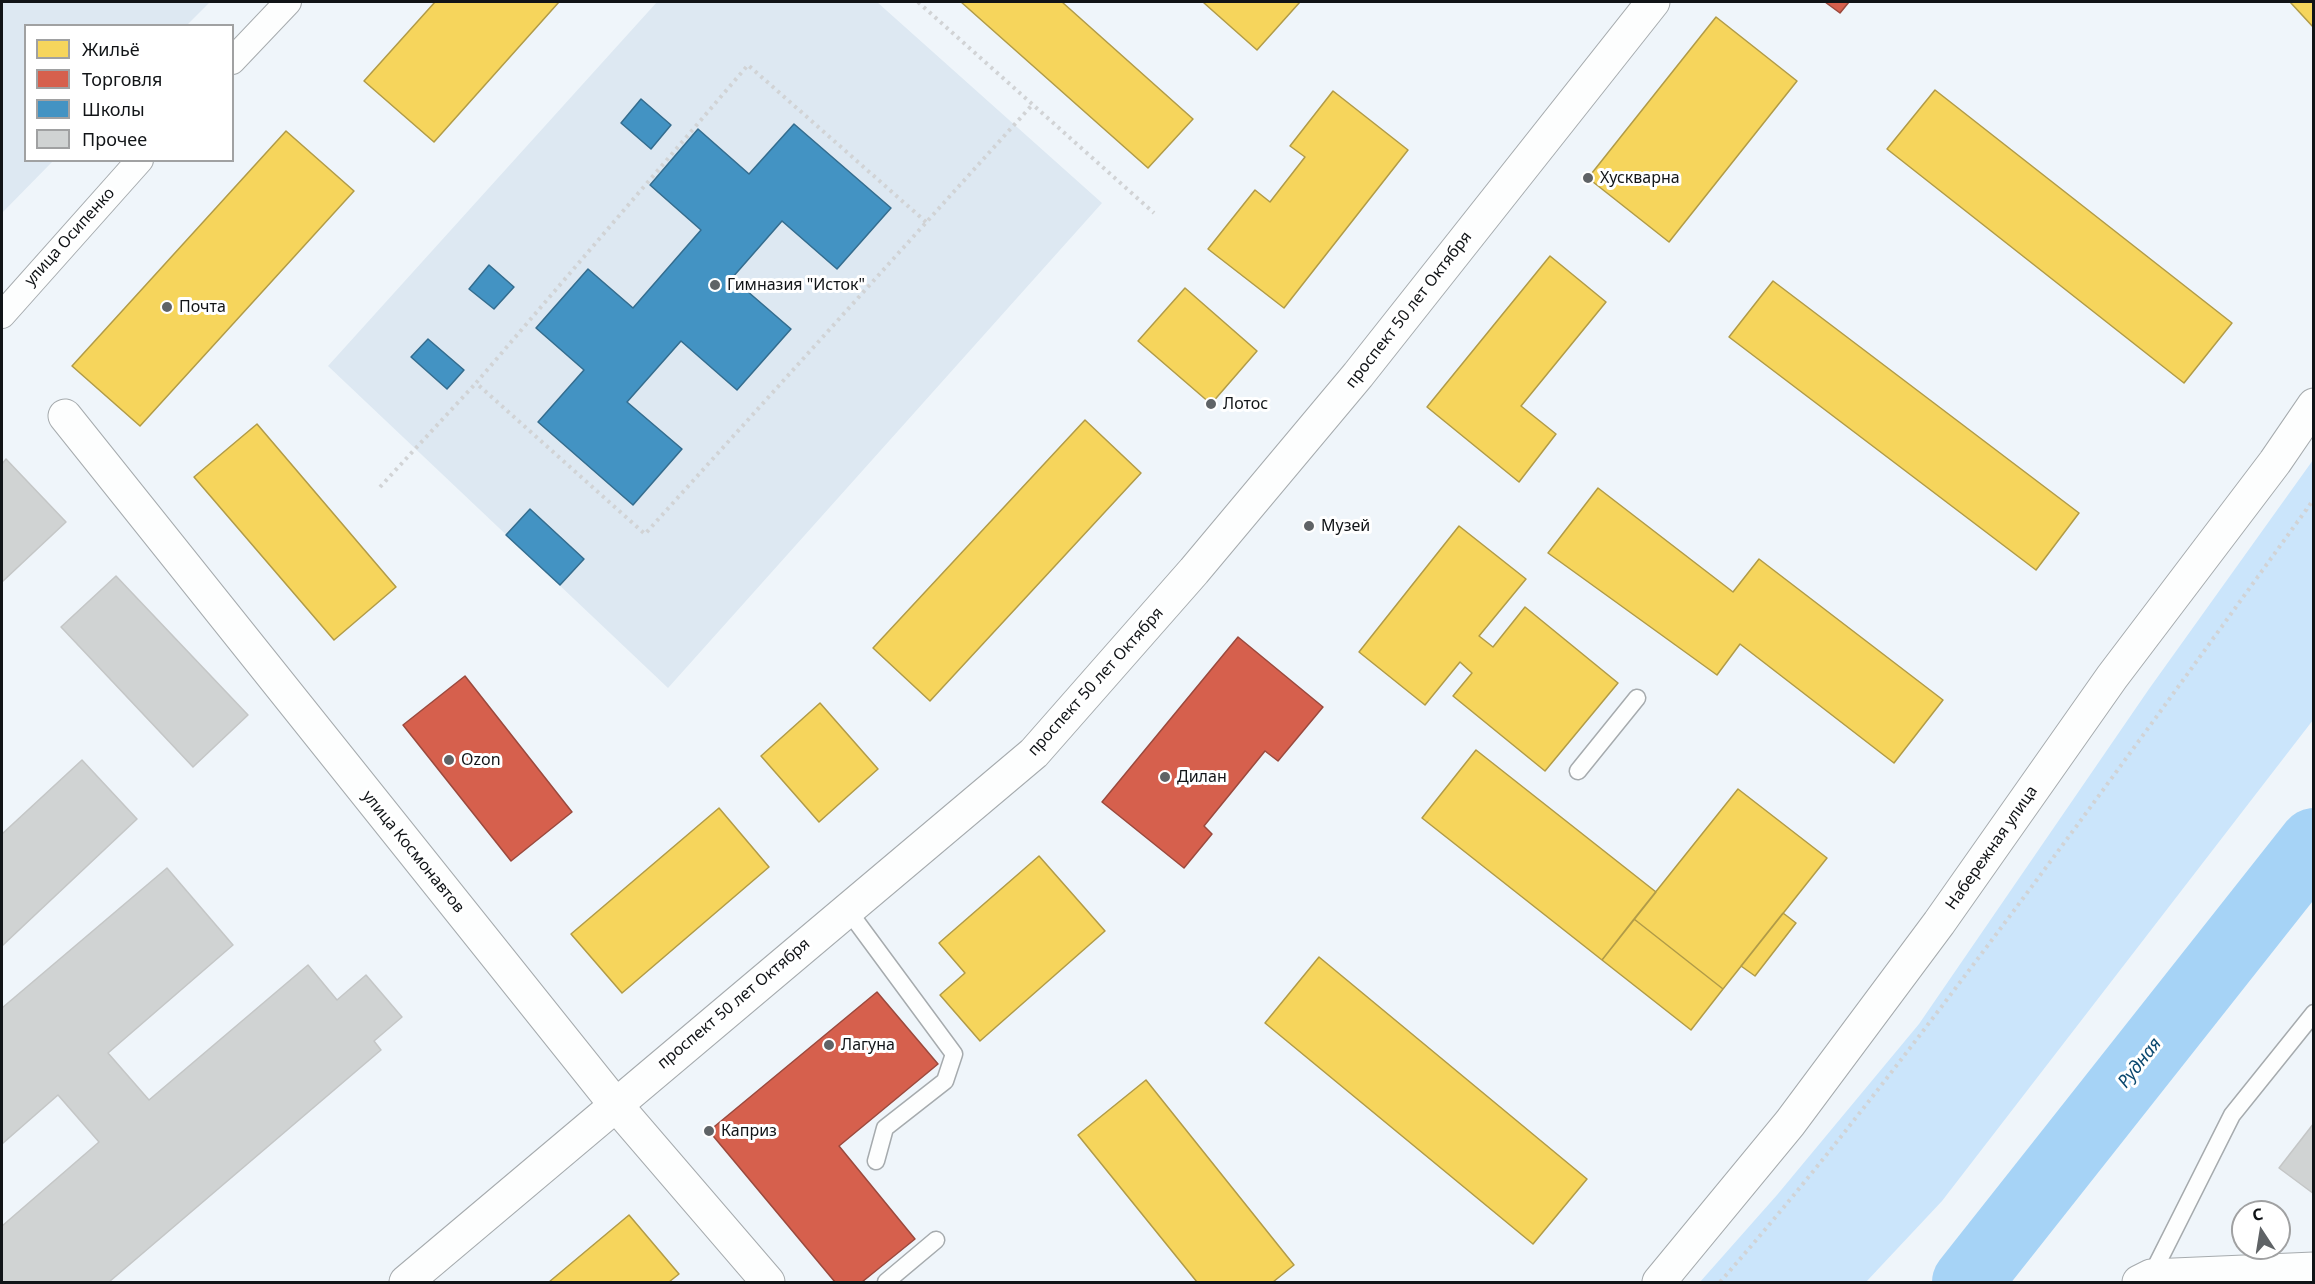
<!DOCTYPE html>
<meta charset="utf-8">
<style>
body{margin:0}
#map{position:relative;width:2315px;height:1284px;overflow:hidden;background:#eff5fa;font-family:"Noto Sans",sans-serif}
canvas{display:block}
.frame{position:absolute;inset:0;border:3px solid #111417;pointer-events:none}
.legend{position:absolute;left:24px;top:24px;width:210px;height:138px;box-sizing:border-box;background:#fff;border:2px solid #a0a1a2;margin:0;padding:8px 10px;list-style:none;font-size:18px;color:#111417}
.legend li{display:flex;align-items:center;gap:12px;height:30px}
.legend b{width:30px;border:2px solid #a0a1a2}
.north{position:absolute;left:2231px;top:1200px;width:60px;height:60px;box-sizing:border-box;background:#fff;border:2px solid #a0a1a2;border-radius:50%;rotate:348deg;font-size:16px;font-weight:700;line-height:24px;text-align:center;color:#111417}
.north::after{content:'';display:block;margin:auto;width:21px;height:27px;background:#5f6366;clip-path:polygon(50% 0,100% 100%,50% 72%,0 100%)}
</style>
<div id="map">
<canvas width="2315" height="1284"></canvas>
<div class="frame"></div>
<ul class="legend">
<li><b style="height:16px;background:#f6d55c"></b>Жильё</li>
<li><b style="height:16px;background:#d6604d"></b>Торговля</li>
<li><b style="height:16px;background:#4393c3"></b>Школы</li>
<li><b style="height:16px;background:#d0d3d3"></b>Прочее</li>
</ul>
<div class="north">С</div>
</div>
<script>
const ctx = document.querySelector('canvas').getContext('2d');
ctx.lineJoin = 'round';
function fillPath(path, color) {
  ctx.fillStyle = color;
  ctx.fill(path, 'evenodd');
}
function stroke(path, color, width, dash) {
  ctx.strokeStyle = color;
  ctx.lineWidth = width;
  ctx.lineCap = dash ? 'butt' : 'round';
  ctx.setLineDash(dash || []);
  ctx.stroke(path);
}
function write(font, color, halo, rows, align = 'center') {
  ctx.font = font + ' "Noto Sans",sans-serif';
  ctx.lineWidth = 6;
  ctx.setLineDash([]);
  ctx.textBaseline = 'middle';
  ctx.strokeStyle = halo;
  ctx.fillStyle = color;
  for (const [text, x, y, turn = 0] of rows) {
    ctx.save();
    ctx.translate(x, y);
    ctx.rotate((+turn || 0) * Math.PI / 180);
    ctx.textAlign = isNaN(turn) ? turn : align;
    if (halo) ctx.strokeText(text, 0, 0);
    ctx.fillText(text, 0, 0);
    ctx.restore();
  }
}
const built = new Path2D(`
 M2 2H210L187 25 26 26V160L53 161 2 213Z
 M657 2H877L1102 203 668 688 328 366Z`);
const green = new Path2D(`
 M2313 460V720L1942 1201 1866 1282H1700L1777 1195 1919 1024 2149 689Z`);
const homes = new Path2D(`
 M435 2H559L434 142 364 81Z
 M961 2H1062L1193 119 1148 168Z
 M1205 2H1300L1257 50 1204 3Z
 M2290 2H2314V28Z
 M1716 17 1797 81 1669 242 1588 178Z
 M1935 90 2232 323 2184 383 1887 149Z
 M1333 91 1408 150 1284 308 1208 249 1255 190 1270 202 1305 157 1290 146Z
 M286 131 354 191 140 426 72 366Z
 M1550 256 1606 302 1521 406 1556 434 1519 482 1427 407Z
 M1773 281 2079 513 2036 570 1729 337Z
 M1185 288 1257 351 1211 404 1138 341Z
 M1085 420 1141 473 930 701 873 648Z
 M257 424 396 587 334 640 194 477Z
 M1598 488 1733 592 1759 559 1943 700 1894 763 1740 644 1717 675 1548 553Z
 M1459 526 1526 579 1479 636 1493 647 1525 607 1618 683 1545 771 1453 696 1472 673 1460 662 1425 705 1359 652Z
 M820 703 878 769 819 822 761 756Z
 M1476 750 1656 892 1602 960 1422 818Z
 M1738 789 1827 858 1723 989 1634 919Z
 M719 808 769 867 622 993 571 934Z
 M1039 856 1105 931 980 1041 940 995 965 973 939 943Z
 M1783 913 1796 923 1755 976 1741 966Z
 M1634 919 1723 989 1691 1030 1602 960Z
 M1319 957 1587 1179 1533 1244 1265 1023Z
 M1146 1080 1294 1265 1273 1282H1197L1078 1135Z
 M629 1215 679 1274 669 1282H549Z`);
const shops = new Path2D(`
 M1825 2H1849L1840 13Z
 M1238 637 1323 707 1278 761 1265 751 1204 826 1212 834 1184 868 1102 802Z
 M465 676 572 812 511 861 403 725Z
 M877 992 938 1064 839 1146 915 1239 862 1282H835L709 1131Z`);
const schools = new Path2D(`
 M641 99 671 125 651 149 621 123Z
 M794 124 891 208 837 269 782 221 732 278 791 329 737 390 681 341 627 402 682 449 633 505 538 422 584 370 536 328 588 269 633 308 701 230 650 185 698 129 749 174Z
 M489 265 514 287 494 309 469 289Z
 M428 339 464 370 447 389 411 357Z
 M530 509 584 559 560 585 506 535Z`);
const river = new Path2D(`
 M1967 1282 2314 843`);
const building = new Path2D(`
 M6 459 66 522 2 582V464Z
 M116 576 248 715 193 767 61 627Z
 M82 760 137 819 2 946V834Z
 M167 868 233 945 108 1053 149 1100 308 965 337 1000 366 975 402 1017 374 1041 381 1050 109 1282H2V1226L99 1142 58 1095 2 1144V1008Z
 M2314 1123V1194L2279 1168Z`);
const path = new Path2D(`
 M918 2 1154 213
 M926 222 748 65 476 383 645 534 1033 104
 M380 487 476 383
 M1720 1282C1807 1183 1887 1079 1967 973 2085 817 2199 658 2314 499`);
const service = new Path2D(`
 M1578 771 1637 698
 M847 909 954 1054 945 1081 885 1128 876 1161
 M2151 1276 2232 1115 2314 1013
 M886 1282 936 1240`);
const pedestrian = new Path2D(`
 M232 61 288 2
 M2 315 140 160`);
const minor = new Path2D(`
 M65 416 615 1104 768 1282
 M2139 1282 2151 1276 2314 1269`);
const secondary = new Path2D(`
 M1659 1282 1790 1123 1939 923 2112 677 2275 462 2314 405`);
const primary = new Path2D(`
 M406 1282 1034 753 1194 571 1358 375 1653 2`);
const markers = [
 [1588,178,6,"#5f6366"],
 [715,285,6,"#5f6366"],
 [167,307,6,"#5f6366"],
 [1211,404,6,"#5f6366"],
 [1309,526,6,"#5f6366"],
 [449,760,6,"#5f6366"],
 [1165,777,6,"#5f6366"],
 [829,1045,6,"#5f6366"],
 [709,1131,6,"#5f6366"]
];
const poiNames = [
 ["Хускварна",1600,178],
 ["Гимназия \"Исток\"",727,285],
 ["Почта",179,307],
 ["Лотос",1223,404],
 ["Музей",1321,526],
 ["Ozon",461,760],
 ["Дилан",1177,777],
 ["Лагуна",841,1045],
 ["Каприз",721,1131]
];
const streetNames = [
 ["улица Осипенко",70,237,-48],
 ["проспект 50 лет Октября",1409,310,-52],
 ["проспект 50 лет Октября",1096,682,-48],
 ["Набережная улица",1992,848,-55],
 ["улица Космонавтов",413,852,51],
 ["проспект 50 лет Октября",734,1004,-40]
];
const waterNames = [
 ["Рудная",2140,1063,-52]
];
fillPath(built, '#dde8f2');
fillPath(green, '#cbe5fb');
fillPath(homes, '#f6d55c');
stroke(homes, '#b19b47', 1.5);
fillPath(shops, '#d6604d');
stroke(shops, '#9b493d', 1.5);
fillPath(schools, '#4393c3');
stroke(schools, '#346d8f', 1.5);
stroke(river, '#a6d3f6', 70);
fillPath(building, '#d0d3d3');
stroke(building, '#c4c6c6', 1.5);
stroke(service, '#a6abae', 19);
stroke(pedestrian, '#a6abae', 28);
stroke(minor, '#a6abae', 35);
stroke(secondary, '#a6abae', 35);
stroke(primary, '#a6abae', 35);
stroke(path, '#d1d3d5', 4, [3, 4.5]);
stroke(service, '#fdfefe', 16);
stroke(pedestrian, '#fdfefe', 26);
stroke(minor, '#fdfefe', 33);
stroke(secondary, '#fdfefe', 33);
stroke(primary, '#fdfefe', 33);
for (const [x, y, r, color] of markers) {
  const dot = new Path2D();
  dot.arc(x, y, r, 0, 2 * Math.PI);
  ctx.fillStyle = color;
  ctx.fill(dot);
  stroke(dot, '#fff', 2);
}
write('16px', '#111417', '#fff', poiNames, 'left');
write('16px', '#111417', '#fff', streetNames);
write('italic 18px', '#0a486f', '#fff', waterNames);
</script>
